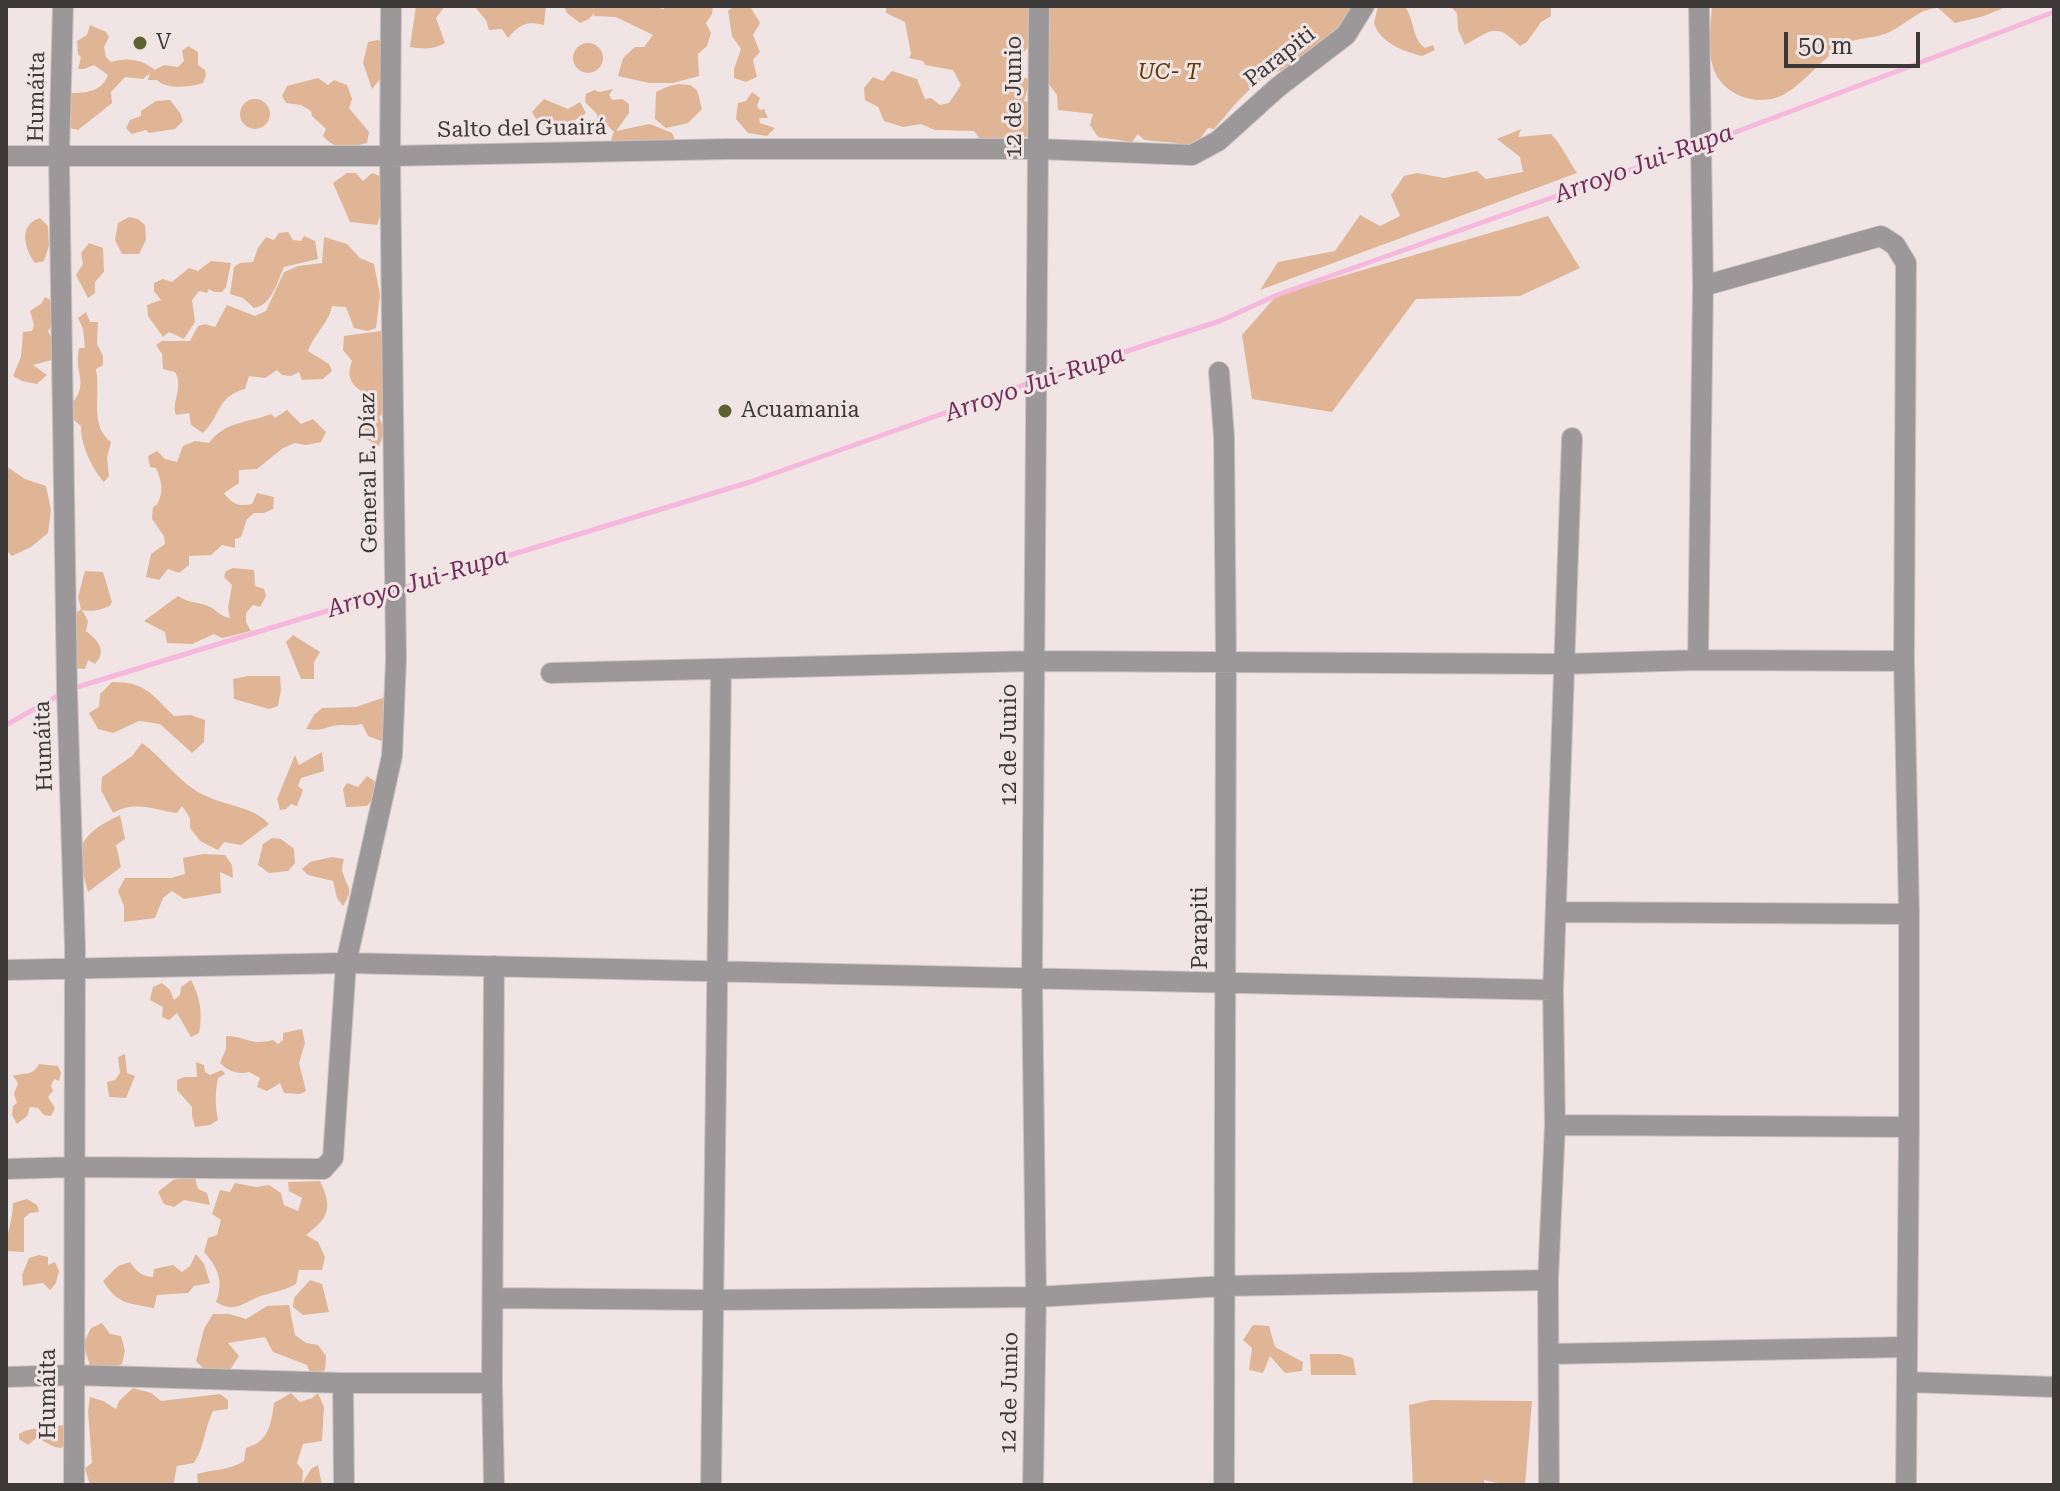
<!DOCTYPE html>
<meta charset="utf-8">
<style>
body{margin:0}
#map{position:relative;width:2060px;height:1491px;overflow:hidden;background:#f0e5e4;font-family:"Roboto Serif",serif}
canvas{display:block}
.frame{position:absolute;inset:0;border:8px solid #3e3939;pointer-events:none}
.scale{position:absolute;left:1784px;top:32px;width:136px;height:36px;box-sizing:border-box;border:4px solid #3e3939;border-top:0;padding-left:10px;font-size:24px;line-height:28px;white-space:nowrap;color:#3e3939;-webkit-text-stroke:6px #f0e5e4;paint-order:stroke}
</style>
<div id="map">
<canvas width="2060" height="1491"></canvas>
<div class="frame"></div>
<div class="scale">50 m</div>
</div>
<script>
const ctx = document.querySelector('canvas').getContext('2d');
ctx.lineJoin = 'round';
function fillPath(path, color) {
  ctx.fillStyle = color;
  ctx.fill(path, 'evenodd');
}
function stroke(path, color, width, dash) {
  ctx.strokeStyle = color;
  ctx.lineWidth = width;
  ctx.lineCap = dash ? 'butt' : 'round';
  ctx.setLineDash(dash || []);
  ctx.stroke(path);
}
function write(font, color, halo, rows, align = 'center') {
  ctx.font = font + ' "Roboto Serif",serif';
  ctx.lineWidth = 6;
  ctx.setLineDash([]);
  ctx.textBaseline = 'middle';
  ctx.strokeStyle = halo;
  ctx.fillStyle = color;
  for (const [text, x, y, turn = 0] of rows) {
    ctx.save();
    ctx.translate(x, y);
    ctx.rotate((+turn || 0) * Math.PI / 180);
    ctx.textAlign = isNaN(turn) ? turn : align;
    if (halo) ctx.strokeText(text, 0, 0);
    ctx.fillText(text, 0, 0);
    ctx.restore();
  }
}
const green = new Path2D(`
 M416 6H445L436 18 445 43C434 50 422 49 410 47Z
 M474 6H546L544 25C526 21 520 24 508 38L502 29 489 30 486 20Z
 M564 6H592L594 9 595 6H648L664 9 665 6H713L712 14 706 23 711 33 707 46 698 54 699 76 673 83H649L618 76 623 58 635 47H644L653 35 616 17 594 16V13L589 19 580 23 567 13Z
 M734 6H750L760 23 753 35 760 52 753 60 757 77 746 82 734 78V69L741 49 732 36 728 11Z
 M886 6H1028C1036 32 1036 41 1016 61L1023 77 1030 80 1024 101 1030 103 1029 137 980 139 974 131 935 130 921 124 903 127 884 121 878 107 865 100 864 88 873 77 883 81 892 71 917 79 925 99 931 98 940 105 949 103 961 85 953 70 925 65 923 61 909 58 911 54 905 22 886 13Z
 M1044 6H1352C1352 33 1301 58 1280 71 1256 76 1230 111 1214 129L1208 128 1198 141 1184 148 1176 143 1144 140 1138 134 1132 142 1098 137 1090 125 1093 114 1058 110 1057 95 1048 83Z
 M1378 6H1404C1415 18 1411 38 1425 48L1433 45 1435 50 1422 56C1403 51 1380 43 1374 23Z
 M1450 6H1551V16L1541 22 1527 42 1520 46C1496 23 1493 29 1465 45L1458 30 1457 13Z
 M1712 6H2008L1984 16 1955 23 1938 8C1917 9 1905 26 1885 34 1871 39 1857 37 1844 45 1822 58 1806 82 1783 95 1758 108 1721 95 1713 67 1707 48 1711 26 1712 6Z
 M90 25 106 32 109 37 104 47 106 57 111 62C127 57 142 59 155 70L164 65 178 67 184 61 182 51 188 46 198 52V65L205 70 206 75 203 83C189 87 167 90 157 80H148L150 73 143 79 125 77 111 92 112 103 78 130 60 126 61 93C79 93 101 95 108 75L94 65 84 69H78L81 57 78 54 77 41 87 35Z
 M378 40 384 44 381 78 372 89 363 63 368 42Z
 M573 58a15 15 0 1 1 30 0a15 15 0 1 1-30 0Z
 M318 78 328 85 334 80 347 85 352 99 349 108 369 132 367 143C352 147 335 151 323 136L326 129 312 116 311 111 301 105 286 103 282 96 287 86Z
 M679 84 690 85 697 90 702 109 688 123 666 128 655 119 656 92 669 86Z
 M613 89 609 95 612 100 622 99 629 104V113L616 131 650 124 672 133 675 140 673 146 616 145 611 140 614 132 605 123 598 120 597 114 585 102 586 94 594 90 600 92Z
 M752 92 760 98 757 106 760 110 764 109 768 118H759L760 123 775 128 767 136 748 133 736 119 738 103 746 101Z
 M544 99 568 109 580 102 586 113C570 125 542 136 532 112Z
 M240 114a15 15 0 1 1 30 0a15 15 0 1 1-30 0Z
 M170 100 180 113 183 121 175 129 149 133 146 130 132 134 126 128 130 120 141 116V111L156 101Z
 M1521 129 1518 137 1551 134C1562 145 1568 160 1577 173L1260 290 1278 262 1335 251 1360 215 1380 226 1400 216 1391 195 1404 176 1417 173 1444 178 1477 171 1486 179 1523 172 1520 157 1497 139Z
 M347 173H356L363 181 372 173 380 176C386 194 383 208 377 225L350 222 333 183Z
 M1548 216 1580 268 1520 296 1416 299 1332 412 1252 399 1242 335 1277 295Z
 M129 217 138 219 145 225 146 240 139 254H122L115 240 118 223Z
 M40 218 48 226 49 246 44 261 35 263C24 248 18 225 40 218Z
 M288 232 293 240 301 241 304 236 315 241 318 259 284 267C277 282 272 305 254 308L243 298 230 294 234 267 240 263 253 262 258 248 266 237 274 240 279 233Z
 M324 237 347 244 360 258 374 264 380 295 376 328 367 331 354 328 346 307 332 306C329 323 314 334 308 351L329 364 332 371 323 379 302 380 299 372 291 376 282 375 277 370 265 378 249 376 245 389C216 397 222 414 203 433L191 425 189 413 176 415C171 401 184 388 175 372L163 369 162 354 156 345 162 341H190L198 326 205 324 215 327 227 305 255 316 266 311 284 272 298 266 322 263Z
 M89 243 103 248 104 272 95 282V293L88 298 76 275 83 264 81 253Z
 M211 261 231 263 226 287 222 292H214L209 289 207 293 199 291 192 300 195 322 184 339 169 332 163 337 148 316 147 305 161 300 154 291V283L163 279 172 282 189 268 198 271Z
 M45 297 64 308 48 331 52 339V360L33 365 47 375 37 384 22 381 13 376 21 357 23 332 32 331 34 325 30 311 41 304Z
 M86 312 90 322H98L97 344 103 356V365L96 369C101 395 89 426 111 442L107 458 109 476 104 482C92 469 80 443 81 426L74 420 68 408C92 383 73 375 79 348H85L83 329 78 318Z
 M381 331 384 358 385 411 379 417 385 431 379 446 366 439 361 391C349 382 347 375 352 361L343 350 344 336Z
 M287 410 301 424 313 419 326 432 321 442 306 445 295 443 283 448 257 469 239 470V483L224 493C232 504 239 507 252 504L257 493 274 497 273 509 264 513H254L247 519 241 537 235 539V548L222 545 211 555 189 556V565L179 573 168 569 159 580 146 577 151 554 165 544 164 536 152 519 153 507 157 505C164 491 162 482 156 468L150 467 148 456 157 451 165 459 177 462 183 446 195 441 209 443C225 421 248 423 271 414L275 418Z
 M6 466 25 479 46 486 51 510 48 533 31 547 12 556 6 550Z
 M233 568 254 570 255 586 264 589 266 596 260 607 253 605 246 613V622L251 631 222 638 214 634 192 644 167 643 165 632 144 621 178 596C189 604 200 601 212 608 219 613 221 616 230 618L228 608 232 585 224 577 226 571Z
 M85 571 103 572 112 602 110 606C100 610 92 612 82 610L88 621 86 631C99 641 107 651 95 664L88 660 85 669 74 668 73 615 81 609 78 597Z
 M293 635 320 652 314 662V679H301L286 642Z
 M248 676H280L281 690 278 706 269 709 234 699 233 679Z
 M112 682C146 682 150 693 174 716L191 715 205 720 204 742 192 753 160 724 139 721 113 733 98 729 89 713 99 707 100 694Z
 M391 695 388 732 381 741 368 736 362 724C354 726 349 725 341 725 327 725 326 732 306 729L314 715 322 708 356 707Z
 M142 743C163 758 183 787 206 796 227 806 254 807 269 824L241 845 224 842 218 850 200 841 190 828V818L182 806 177 813C154 810 135 800 113 813L101 790 102 777 132 756Z
 M322 752 324 771 301 778 298 786 303 790 297 806 291 804 286 809 280 810 277 799 295 755 299 765Z
 M367 776 376 782V795L367 806 346 807 343 789 347 783 358 787Z
 M120 815 125 839 116 845 121 867 88 892 83 873 74 866C82 836 93 828 120 815Z
 M272 838 281 839 294 849 295 863 288 871 269 873 258 865 263 844Z
 M203 854 225 855 232 865 233 878 220 872 221 893 184 899 172 891 163 898 155 918 124 922V906L118 891 125 878H171L185 874 183 858Z
 M332 857 344 859C343 864 341 869 343 873 347 889 355 888 343 906L337 898 333 881 308 875 302 869 310 862Z
 M191 980C200 996 203 1015 199 1033L191 1037 177 1013 169 1020 162 1017 163 1007 150 1000 153 987 162 983 170 990 174 1000 180 995 181 987Z
 M302 1029 305 1043 299 1063 306 1091 300 1094 284 1093 280 1083 267 1091 257 1087 260 1078 249 1072C238 1075 228 1071 220 1063L226 1049V1036C245 1036 250 1046 273 1040L278 1044 283 1040V1033Z
 M125 1054 127 1073 135 1076 126 1098 109 1097 107 1082 115 1080 120 1073 118 1057Z
 M196 1062 204 1065 205 1072 210 1075 222 1070 225 1074 218 1078C215 1091 215 1107 218 1120L210 1125 195 1127 192 1116V1107L177 1090V1080L184 1077H197Z
 M39 1064 58 1066 61 1073 59 1081 54 1079 51 1086 53 1091 48 1097 55 1108 51 1116 44 1115 38 1108 30 1107 27 1116 17 1124 12 1115 13 1106 17 1103 14 1094 18 1083 13 1076C25 1072 32 1077 39 1064Z
 M186 1177 195 1178 198 1189 207 1193 210 1205 184 1200 174 1207 164 1204 158 1192 173 1180Z
 M320 1181C333 1209 329 1217 306 1235L318 1242 325 1257 322 1270H299L296 1284C281 1292 272 1292 258 1297 242 1304 233 1313 216 1302 224 1282 218 1267 204 1252L208 1238 217 1235 221 1220 212 1214 220 1190 230 1192 235 1183 256 1187 269 1185 281 1193 284 1205 298 1211 302 1198 289 1191 288 1182Z
 M27 1199 37 1205 39 1212 30 1213 24 1218V1252L6 1251C6 1234 13 1220 13 1203Z
 M196 1254 204 1264 210 1283 194 1286 188 1293 157 1295 154 1308C129 1303 118 1305 103 1281L118 1266 130 1262C136 1271 141 1276 153 1277L154 1269 173 1265 182 1272 190 1266Z
 M39 1255 48 1257V1265L55 1262 59 1271 56 1283 50 1290 43 1283 23 1286 22 1275 29 1258Z
 M310 1280 322 1284 329 1312 303 1315 293 1307 294 1298Z
 M289 1305 295 1335 306 1343 318 1345 326 1356 325 1370 311 1376 307 1365 273 1352 265 1337 228 1343 239 1356 230 1370 208 1373 196 1361 204 1329 213 1314H229L246 1319 267 1306Z
 M102 1323 110 1334 121 1336 125 1351 122 1364 105 1372 91 1368 83 1344 91 1328Z
 M1253 1325 1269 1326 1275 1347 1303 1362 1302 1371 1285 1373 1270 1356 1263 1373 1249 1370 1252 1348 1243 1340Z
 M1310 1354H1340L1353 1358 1356 1375H1311Z
 M133 1388 151 1393 161 1401 220 1394 228 1400V1409L213 1411C204 1429 205 1446 194 1463L177 1466 174 1482 176 1485H90L85 1468 92 1463 88 1411 90 1397 103 1401 116 1409 119 1401Z
 M291 1393 300 1402 312 1398 318 1393 324 1407 322 1441 303 1444 297 1463 303 1471 302 1484 311 1469 318 1465 322 1485H198L197 1474C214 1469 228 1471 244 1461L246 1448C269 1441 271 1425 274 1403Z
 M1431 1400 1532 1401 1525 1485H1507L1484 1480V1485H1413L1409 1405Z
 M61 1425 65 1426 69 1442 61 1448C51 1447 45 1441 36 1438L28 1445 19 1439V1434C33 1425 46 1431 61 1425Z`);
const stream = new Path2D(`
 M1704 144 2054 12
 M1041 379 1220 321 1277 295 1695 147
 M399 589 750 482 1032 382
 M74 688 389 592
 M6 725 61 694`);
const minor = new Path2D(`
 M63 6 59 157 67 691 75 948 74 1485
 M6 156H390L729 149H1038L1192 155 1218 141 1278 87 1346 35 1364 6
 M1703 286 1881 236 1895 245 1906 263 1904 661 1909 914V1127L1906 1485
 M1219 372 1224 436 1226 662 1224 1485
 M1698 660 1703 286 1699 6
 M551 673 1035 661 1564 664 1698 660 1904 661
 M1556 912 1909 914
 M6 970 346 963 1553 990
 M1555 1125 1909 1127
 M6 1169 76 1167 323 1169 333 1158 346 963 392 756 396 659 390 156 391 6
 M494 1298 711 1300 1036 1297 1225 1286 1548 1280
 M1549 1354 1907 1347
 M6 1377 72 1375 343 1383H492
 M1907 1382 2054 1387
 M343 1383 344 1485
 M494 1485 492 1383 494 966
 M711 1485 721 669
 M1033 1485 1036 1297 1032 977 1039 6
 M1549 1485 1548 1280 1555 1125 1553 990 1572 438`);
const markers = [
 [140,43,8,"#5c612f"],
 [725,411,8,"#5c612f"]
];
const poiNames = [
 ["V",156,43],
 ["Acuamania",741,411]
];
const streetNames = [
 ["Parapiti",1280,57,-38],
 ["Humáita",37,97,-89],
 ["12 de Junio",1015,97,-90],
 ["Salto del Guairá",522,129,-1],
 ["General E. Díaz",369,473,-91],
 ["12 de Junio",1010,745,-90],
 ["Humáita",44,746,-92],
 ["Parapiti",1201,928,-90],
 ["12 de Junio",1010,1393,-89],
 ["Humáita",49,1394,-90]
];
const parkNames = [
 ["UC- T",1169,73]
];
const waterNames = [
 ["Arroyo Jui-Rupa",1644,164,-20],
 ["Arroyo Jui-Rupa",1035,384,-19],
 ["Arroyo Jui-Rupa",418,583,-17]
];
fillPath(green, '#dfb596');
stroke(stream, '#f6b8dc', 5);
stroke(minor, '#ccc3c2', 22);
stroke(minor, '#9c9899', 20);
for (const [x, y, r, color] of markers) {
  const dot = new Path2D();
  dot.arc(x, y, r, 0, 2 * Math.PI);
  ctx.fillStyle = color;
  ctx.fill(dot);
  stroke(dot, '#f0e5e4', 3);
}
write('22px', '#3e3939', '#f0e5e4', poiNames, 'left');
write('22px', '#3e3939', '#f0e5e4', streetNames);
write('italic 22px', '#683602', '#f0e5e4', parkNames);
write('italic 24px', '#722c5a', '#f0e5e4', waterNames);
</script>
